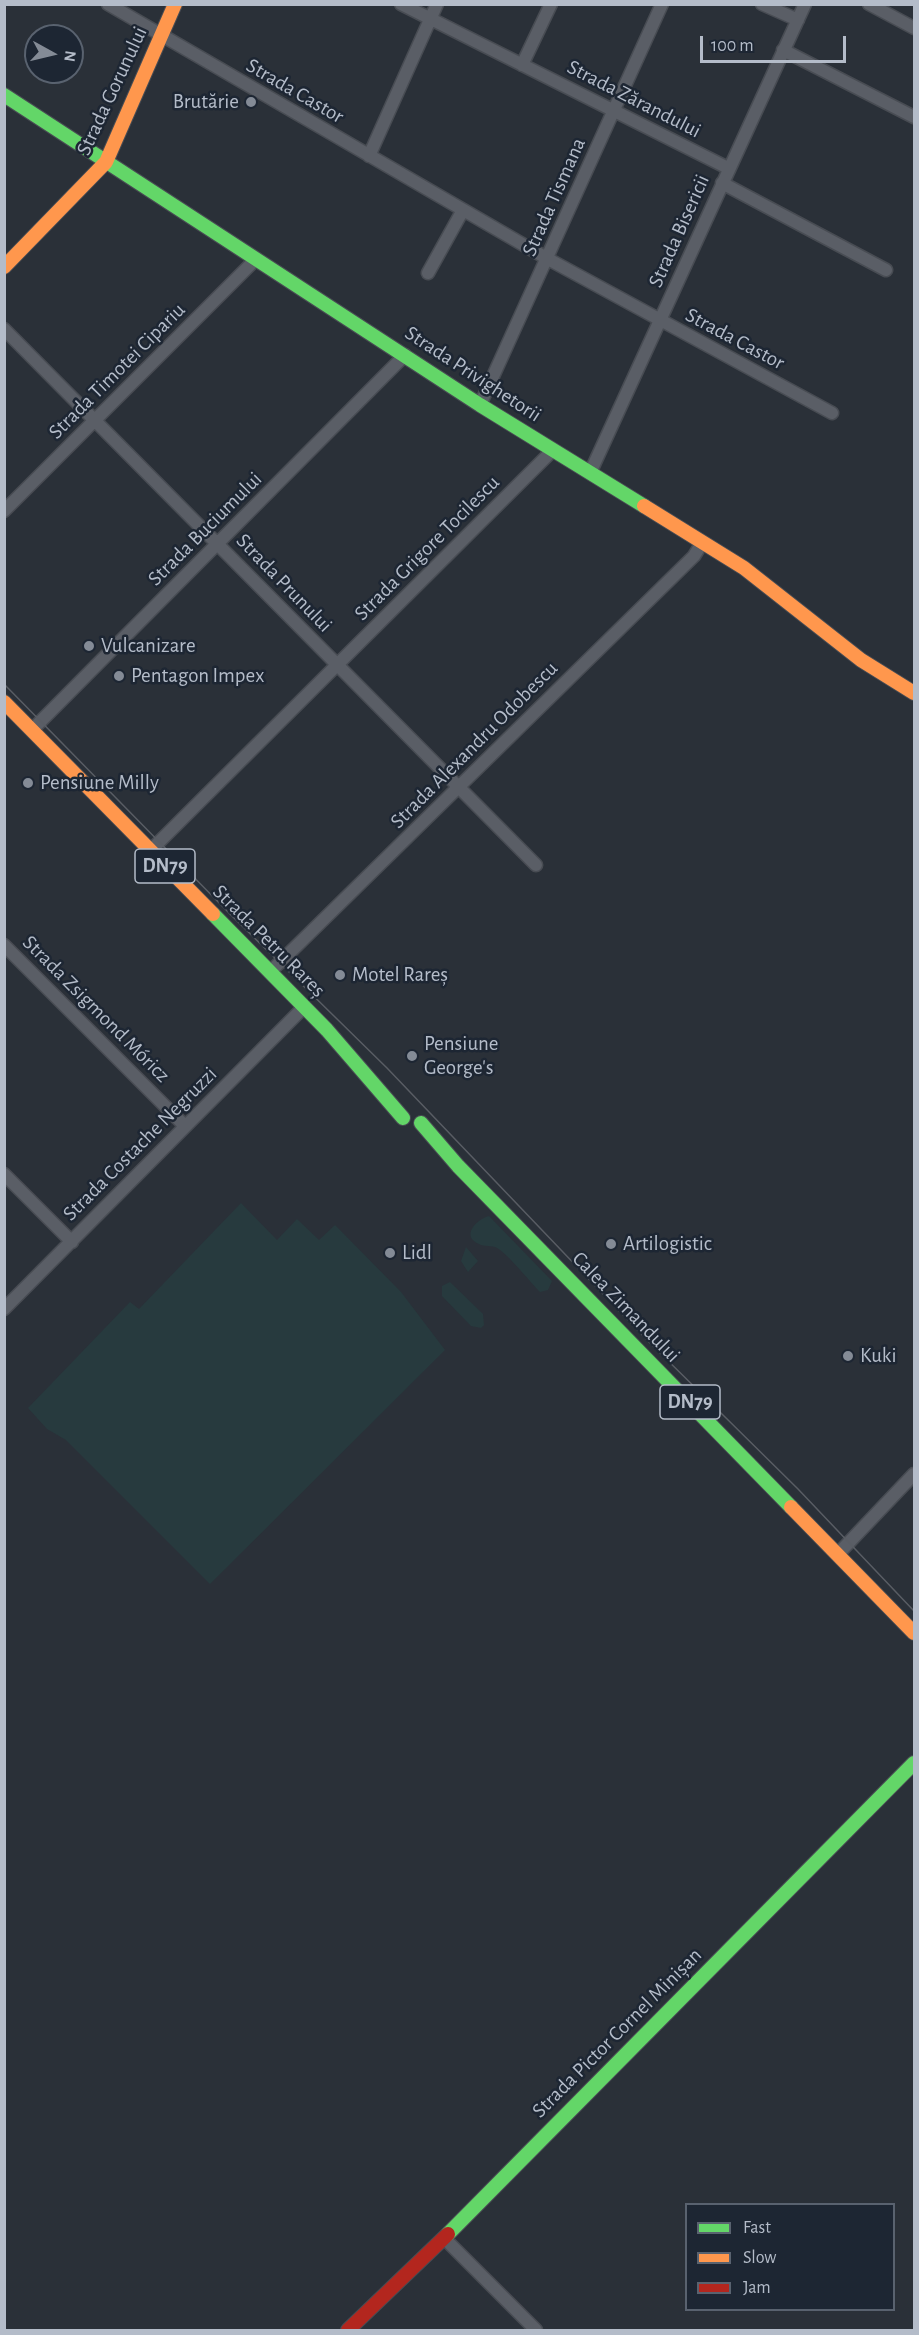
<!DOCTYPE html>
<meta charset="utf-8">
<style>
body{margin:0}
#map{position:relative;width:919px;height:2335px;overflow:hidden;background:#2a3038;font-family:"Alegreya Sans",sans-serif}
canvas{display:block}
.frame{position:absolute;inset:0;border:6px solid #b4bcc9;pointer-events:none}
.legend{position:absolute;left:685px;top:2203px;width:210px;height:108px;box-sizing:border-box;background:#1d2633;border:2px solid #59626f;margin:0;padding:8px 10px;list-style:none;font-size:18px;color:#b4bcc9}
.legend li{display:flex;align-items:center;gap:12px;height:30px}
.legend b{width:30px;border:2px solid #59626f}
.north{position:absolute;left:24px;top:24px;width:60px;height:60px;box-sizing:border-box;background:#1d2633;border:2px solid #59626f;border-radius:50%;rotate:98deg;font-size:16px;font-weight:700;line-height:24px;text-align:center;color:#b4bcc9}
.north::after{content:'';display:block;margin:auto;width:21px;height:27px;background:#848b96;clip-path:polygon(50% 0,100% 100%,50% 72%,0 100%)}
.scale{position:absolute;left:700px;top:36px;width:146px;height:27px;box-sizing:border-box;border:3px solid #b4bcc9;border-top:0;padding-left:8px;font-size:18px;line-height:21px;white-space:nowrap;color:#b4bcc9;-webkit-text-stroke:4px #1d2633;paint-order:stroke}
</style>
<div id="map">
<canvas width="919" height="2335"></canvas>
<div class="frame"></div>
<ul class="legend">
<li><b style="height:8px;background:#63d668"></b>Fast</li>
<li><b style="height:8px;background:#ff974d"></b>Slow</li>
<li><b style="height:8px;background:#b3261e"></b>Jam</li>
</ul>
<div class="north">N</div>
<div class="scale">100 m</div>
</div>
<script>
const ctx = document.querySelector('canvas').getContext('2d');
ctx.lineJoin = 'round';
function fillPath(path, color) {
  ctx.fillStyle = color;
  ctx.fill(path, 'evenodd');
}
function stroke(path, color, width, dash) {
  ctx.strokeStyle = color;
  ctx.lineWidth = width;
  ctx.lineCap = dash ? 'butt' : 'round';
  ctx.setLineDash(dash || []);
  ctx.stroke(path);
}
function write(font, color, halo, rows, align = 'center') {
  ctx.font = font + ' "Alegreya Sans",sans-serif';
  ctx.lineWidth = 5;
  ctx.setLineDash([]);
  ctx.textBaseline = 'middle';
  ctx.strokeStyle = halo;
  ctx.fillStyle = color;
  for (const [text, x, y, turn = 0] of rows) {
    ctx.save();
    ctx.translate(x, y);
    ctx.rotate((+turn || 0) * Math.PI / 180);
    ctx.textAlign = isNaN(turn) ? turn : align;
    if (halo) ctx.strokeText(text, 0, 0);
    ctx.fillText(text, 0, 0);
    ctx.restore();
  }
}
const green = new Path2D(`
 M241 1203 277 1240 297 1219 319 1240 335 1225 401 1292 445 1350 210 1584 66 1440 47 1429 28 1408 130 1302 139 1309Z
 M489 1216 552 1281 548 1290 540 1292C530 1282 508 1254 497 1248 492 1245 484 1247 479 1244 460 1236 477 1219 489 1216Z
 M466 1247 478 1261 468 1272 461 1261Z
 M450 1282 483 1314 484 1325 481 1328 471 1326 442 1296V1286Z`);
const street = new Path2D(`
 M108 4 548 259 832 413
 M401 4 728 168
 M762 4 798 20
 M869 4 914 28
 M783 50 914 117
 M522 65 551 4
 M369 156 437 4
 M722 183 886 270
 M428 273 463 210
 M4 329 536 865
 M480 405 662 4
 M590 473 805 4
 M4 511 256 259
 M32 730 405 355
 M150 851 553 450
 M4 945 185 1126
 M270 972 694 556 702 543
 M4 1174 72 1242
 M4 1309 304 1007
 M838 1554 914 1474
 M444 2238 536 2330`);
const fast = new Path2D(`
 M4 95 480 405 644 506
 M213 914 327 1030 403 1118
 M421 1123 458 1166 791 1507
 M448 2234 914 1763`);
const slow = new Path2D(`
 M4 267 106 162 175 4
 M644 506 744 568 861 660 914 693
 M4 702 213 914
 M791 1507 914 1633`);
const jam = new Path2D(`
 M348 2330 448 2234`);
const tram = new Path2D(`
 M4 684 232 916 387 1068 649 1342 798 1489 914 1611`);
const markers = [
 [251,102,6,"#848b96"],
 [89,646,6,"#848b96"],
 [119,676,6,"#848b96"],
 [28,783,6,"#848b96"],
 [340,975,6,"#848b96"],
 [412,1056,6,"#848b96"],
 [611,1244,6,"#848b96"],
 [390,1253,6,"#848b96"],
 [848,1356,6,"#848b96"]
];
const shields = [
 [165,866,60],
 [690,1402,60]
];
const shieldNames = [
 ["DN79",165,866],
 ["DN79",690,1402]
];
const streetNames = [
 ["Strada Gorunului",112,91,-65],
 ["Strada Castor",295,91,30],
 ["Strada Zărandului",634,99,27],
 ["Strada Tismana",554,197,-66],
 ["Strada Bisericii",679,231,-66],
 ["Strada Castor",735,339,28],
 ["Strada Timotei Cipariu",117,371,-45],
 ["Strada Privighetorii",473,374,33],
 ["Strada Buciumului",205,529,-45],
 ["Strada Grigore Tocilescu",427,548,-45],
 ["Strada Prunului",284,583,46],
 ["Strada Alexandru Odobescu",474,745,-45],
 ["Strada Petru Rareș",269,941,45],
 ["Strada Zsigmond Móricz",96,1009,45],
 ["Strada Costache Negruzzi",140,1144,-45],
 ["Calea Zimandului",626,1307,46],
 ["Strada Pictor Cornel Minișan",617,2033,-45]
];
const poiNames = [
 ["Brutărie",239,102,"right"],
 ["Vulcanizare",101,646],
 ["Pentagon Impex",131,676],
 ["Pensiune Milly",40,783],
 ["Motel Rareș",352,975],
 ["Pensiune",424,1044],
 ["George's",424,1068],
 ["Artilogistic",623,1244],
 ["Lidl",402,1253],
 ["Kuki",860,1356]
];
fillPath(green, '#273a3e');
stroke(street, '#484c53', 15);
stroke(fast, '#484c53', 16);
stroke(slow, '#484c53', 16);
stroke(jam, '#484c53', 16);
stroke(street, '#5a5e66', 12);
stroke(fast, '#63d668', 14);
stroke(slow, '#ff974d', 14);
stroke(jam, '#b3261e', 14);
stroke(tram, '#595d64', 1.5);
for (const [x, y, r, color] of markers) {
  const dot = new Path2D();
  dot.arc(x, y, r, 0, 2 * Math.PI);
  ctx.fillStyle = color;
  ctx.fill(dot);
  stroke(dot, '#1d2633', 2);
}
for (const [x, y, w] of shields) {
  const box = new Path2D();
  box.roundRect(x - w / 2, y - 17, w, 34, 4.5);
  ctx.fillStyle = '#1d2633';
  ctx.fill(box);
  stroke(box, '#b4bcc9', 1.5);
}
write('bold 20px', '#b4bcc9', null, shieldNames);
write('21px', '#b4bcc9', '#1d2633', streetNames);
write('21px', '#b4bcc9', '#1d2633', poiNames, 'left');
</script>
